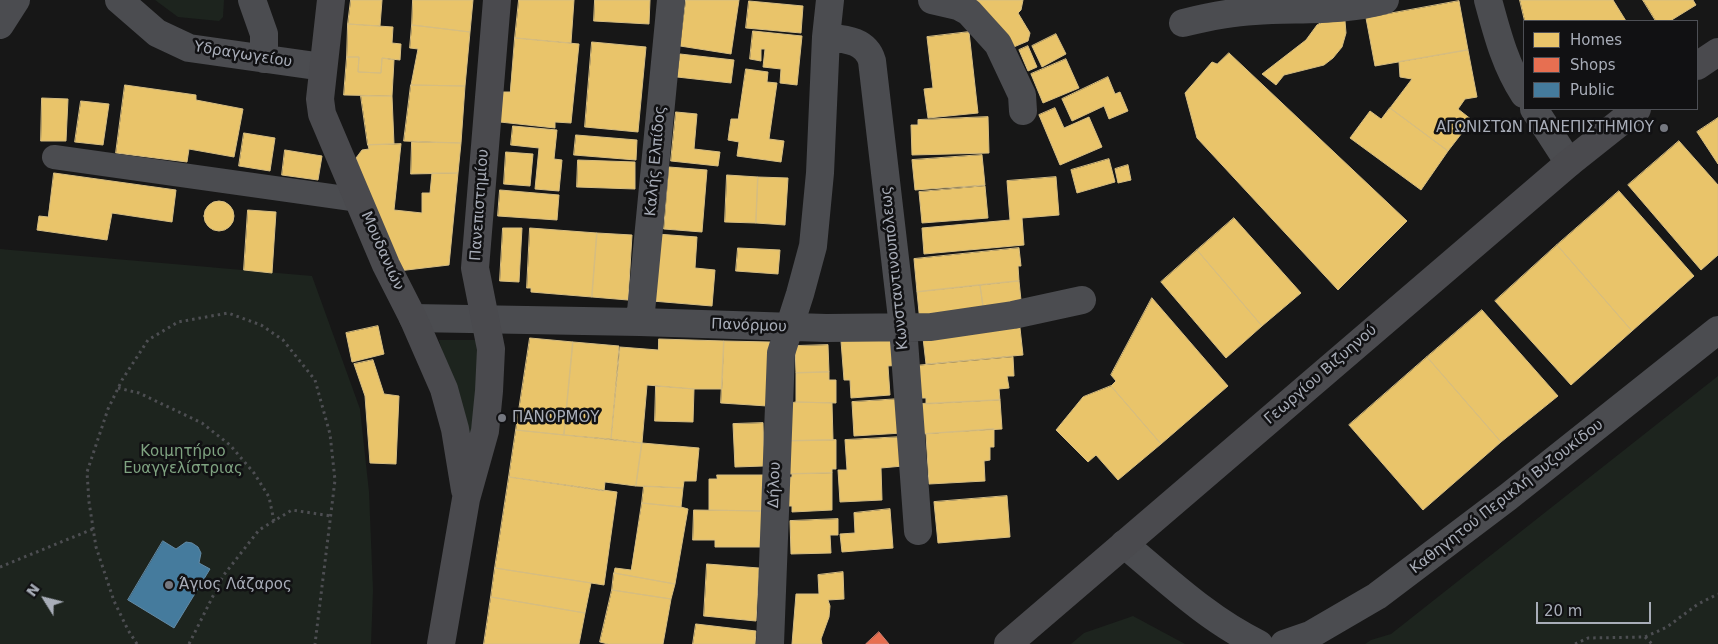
<!DOCTYPE html>
<meta charset="utf-8">
<style>
body{margin:0}
#map{position:relative;width:1718px;height:644px;overflow:hidden;background:#171717;font-family:"DejaVu Sans",sans-serif}
canvas{display:block}
.legend{position:absolute;left:1523px;top:20px;width:175px;height:90px;box-sizing:border-box;background:#111113;border:1px solid #4d4f55;margin:0;padding:6px 9px;list-style:none;font-size:15px;color:#a8adb8}
.legend li{display:flex;align-items:center;gap:10px;height:25px}
.legend b{width:25px;border:1px solid #4d4f55}
.north{position:absolute;left:20px;top:574px;width:50px;height:50px;-webkit-text-stroke:4px #111113;paint-order:stroke;rotate:306deg;font-size:14px;font-weight:700;line-height:20px;text-align:center;color:#a8adb8}
.north::after{content:'';display:block;margin:auto;width:18px;height:22px;background:#a8adb8;clip-path:polygon(50% 0,100% 100%,50% 72%,0 100%)}
.scale{position:absolute;left:1536px;top:602px;width:115px;height:22px;box-sizing:border-box;border:2px solid #a8adb8;border-top:0;padding-left:6px;font-size:15px;line-height:18px;white-space:nowrap;color:#a8adb8;-webkit-text-stroke:4px #111113;paint-order:stroke}
</style>
<div id="map">
<canvas width="1718" height="644"></canvas>
<ul class="legend">
<li><b style="height:14px;background:#e9c46a"></b>Homes</li>
<li><b style="height:14px;background:#e76f51"></b>Shops</li>
<li><b style="height:14px;background:#457b9d"></b>Public</li>
</ul>
<div class="north">N</div>
<div class="scale">20 m</div>
</div>
<script>
const ctx = document.querySelector('canvas').getContext('2d');
ctx.lineJoin = 'round';
function fillPath(path, color) {
  ctx.fillStyle = color;
  ctx.fill(path, 'evenodd');
}
function stroke(path, color, width, dash) {
  ctx.strokeStyle = color;
  ctx.lineWidth = width;
  ctx.lineCap = dash ? 'butt' : 'round';
  ctx.setLineDash(dash || []);
  ctx.stroke(path);
}
function write(font, color, halo, rows, align = 'center') {
  ctx.font = font + ' "DejaVu Sans",sans-serif';
  ctx.lineWidth = 5;
  ctx.setLineDash([]);
  ctx.textBaseline = 'middle';
  ctx.strokeStyle = halo;
  ctx.fillStyle = color;
  for (const [text, x, y, turn = 0] of rows) {
    ctx.save();
    ctx.translate(x, y);
    ctx.rotate((+turn || 0) * Math.PI / 180);
    ctx.textAlign = isNaN(turn) ? turn : align;
    if (halo) ctx.strokeText(text, 0, 0);
    ctx.fillText(text, 0, 0);
    ctx.restore();
  }
}
const green = new Path2D(`
 M155 0H224L223 17 219 21 178 17Z
 M0 249 312 276 360 409 369 492 373 590 371 644H0Z
 M439 340H476L479 375 471 455Z
 M1718 376V644H1365L1371 640 1391 634Z
 M1133 616 1185 644H1071L1084 633Z`);
const homes = new Path2D(`
 M351 0H382L380 26 348 24Z
 M413 0H473L470 32 412 25Z
 M519 0H574L571 43 515 38Z
 M595 0H650L649 24 594 21Z
 M686 0H739L731 54 680 46Z
 M972 0H1023L1021 10 1018 13 1030 33 1028 41 1009 49Z
 M1520 0H1613L1626 21H1525Z
 M1643 0H1693L1696 5 1670 21H1656Z
 M749 1 803 6 801 33 746 28Z
 M1459 1 1468 50 1375 66 1366 18Z
 M1338 15 1345 21 1346 33 1342 47 1333 58 1324 65 1284 75 1276 85 1262 74 1306 40 1317 25Z
 M348 24 393 27 392 43 401 44 400 60 382 58 381 73 358 72 359 57H347Z
 M412 25 470 32 465 86 411 85 418 49 410 48Z
 M753 31 802 36 797 85 780 83 781 69 763 67 765 49H761V61L750 59Z
 M969 32 978 113 928 118 924 89 933 88 927 37Z
 M1056 34 1066 54 1042 67 1032 46Z
 M515 38 579 44 571 123 555 122V128L500 122 503 92H510Z
 M592 42 646 47 638 132 585 127Z
 M1028 46 1037 67 1028 71 1019 50Z
 M1468 50 1477 97 1465 99 1458 109 1472 120 1448 151 1390 108 1412 79 1400 77 1399 62Z
 M1229 53 1407 221 1338 290 1197 138 1185 93 1212 62 1217 64Z
 M680 54 734 60 731 83 677 77Z
 M347 57H359L358 72 381 73 382 58 394 60 392 96 344 95Z
 M1066 59 1079 88 1043 103 1031 74Z
 M746 69 768 72 767 82 777 83 769 139 784 141 781 162 737 156 739 142 728 140 731 119H738Z
 M1108 77 1115 94 1120 92 1128 111 1109 119 1104 106 1072 121 1062 99Z
 M125 85 196 95V100L243 109 234 157 189 149 187 162 116 153Z
 M411 85 465 86 461 143 404 141Z
 M361 96H392L394 144 368 145Z
 M42 98 68 99 66 141H41Z
 M81 101 109 104 103 145 75 142Z
 M1055 108 1064 128 1089 117 1102 147 1060 165 1039 115Z
 M1390 108 1448 151 1421 190 1350 138 1370 111 1381 119Z
 M676 112 697 114 694 149 720 152 718 166 671 161Z
 M988 117 989 153 912 155 911 125H918V120Z
 M1718 118V164L1697 132Z
 M513 126 557 130 554 159 562 160 559 191 535 189 539 148 511 145Z
 M244 133 275 138 270 171 239 166Z
 M576 135 637 140 636 160 574 155Z
 M1679 141 1718 185V255L1701 270 1628 185Z
 M412 142 461 143 458 173 411 174Z
 M401 144 394 210 422 213V193H430L432 173H458L449 265 398 271 356 158 362 150 369 149 368 145Z
 M285 150 322 156 318 180 282 175Z
 M506 152 533 154 530 186 504 184Z
 M982 155 985 185 915 190 912 160Z
 M1109 159 1115 182 1077 193 1071 170Z
 M578 160 635 162V189L577 187Z
 M1128 165 1131 180 1118 183 1115 169Z
 M669 167 707 170 702 232 664 229Z
 M54 173 176 190 172 222 112 213 107 240 37 230 39 216 48 217Z
 M727 175 758 177 756 223 725 222Z
 M758 177 788 178 785 225 756 223Z
 M1056 177 1059 215 1022 218 1024 245 924 254 922 228 1010 220 1007 181Z
 M985 186 988 218 922 223 919 192Z
 M500 190 559 195 557 220 498 216Z
 M1619 191 1694 276 1632 331 1557 245Z
 M204 216a15 15 0 1 1 30 0a15 15 0 1 1-30 0Z
 M248 210 276 212 272 273 244 270Z
 M1234 218 1301 293 1262 326 1197 250Z
 M503 228H522L519 282 500 281Z
 M530 228 597 233 592 297 531 292V288H527Z
 M597 233 632 235 628 300 592 297Z
 M657 234 697 237 695 268 715 270 712 306 652 301Z
 M1557 245 1632 331 1571 385 1495 301Z
 M738 248 780 250 778 274 736 271Z
 M1019 248 1021 266H1018L1019 281 917 292 914 259Z
 M1197 250 1262 326 1226 358 1161 282Z
 M1019 281 1022 310 984 314 980 285Z
 M980 285 984 314 920 322 917 292Z
 M1152 298 1228 386 1161 444 1111 386 1116 381 1111 375Z
 M1482 310 1558 396 1501 442 1427 357Z
 M1019 319 1023 355 926 364 922 329Z
 M378 326 384 354 352 362 346 333Z
 M898 337 901 365 888 366 890 395 851 398 850 380H844L841 341Z
 M530 338 573 342 564 435 516 430Z
 M659 339 724 341 722 389H694L647 385 642 443 611 439 620 347 658 350Z
 M724 341 770 342 767 406 721 403Z
 M573 342 619 346 611 439 564 435Z
 M828 345 829 372 796 373 795 346Z
 M1013 357 1014 376H1007L1009 388 999 389 1000 400 926 404V398H916L914 366Z
 M1427 357 1501 442 1423 510 1349 425Z
 M373 360 384 394 399 396 396 464 370 463 365 396 354 364Z
 M829 372V380H836V403L796 402V373Z
 M656 386 694 389 693 422 655 421Z
 M1111 386 1161 444 1118 480 1096 455 1088 462 1056 430 1083 397Z
 M900 399 902 433 854 436 852 402Z
 M1000 400 1002 429 922 434 920 404Z
 M796 402 832 403 833 440 788 441 787 404Z
 M763 423 764 466 735 467 733 424Z
 M994 429V447H990V460L984 461 985 481 929 484 926 434Z
 M516 430 642 443 636 486 605 482 604 491 509 477Z
 M902 437 903 466 881 468 882 500 840 502 838 470H847L845 440Z
 M836 440V469H832V473L788 474V441Z
 M642 443 699 448 696 481H684L683 488 636 486Z
 M832 473V510L792 512V506H785V478L792 477V474Z
 M717 475H763L762 511 709 510V479H717Z
 M509 477 617 492 604 585 495 568Z
 M644 486 683 488 681 507 642 503Z
 M1007 496 1010 537 938 543 934 502Z
 M642 503 681 507 688 509 675 584 614 573 615 568 631 570Z
 M890 509 893 548 842 552 840 534 855 533 854 513Z
 M694 510 762 511 760 547H715V540H693Z
 M838 519V535H830L831 553 791 554 790 521Z
 M707 564 759 568 756 621 704 616Z
 M495 568 591 583 585 613 491 597Z
 M843 572 844 599 828 600 830 606 829 617 821 639 822 644H792L796 594H819L818 575Z
 M614 573 675 584 671 599 612 590Z
 M612 590 671 599 663 644H608L600 642Z
 M491 597 585 613 579 644H484Z
 M696 624 756 631 755 644H693Z`);
const shops = new Path2D(`
 M879 632 889 644H866Z`);
const public = new Path2D(`
 M163 541 176 549 186 542 192 543 198 547 201 553 199 563 210 569 174 628 128 600Z`);
const path = new Path2D(`
 M118 388 139 393 202 423 230 445 254 473 269 497 274 521
 M0 567 93 529
 M1645 637 1652 644
 M137 644 128 630 114 601 96 547 89 502 87 472 108 409 122 380 148 340 178 322 228 313 261 325 283 340 315 380 330 434 335 480 315 644
 M189 644 223 576 259 530 292 510 331 516
 M1575 644 1588 638 1645 637 1667 627 1698 604 1718 594`);
const lane = new Path2D(`
 M54 157 359 200`);
const street = new Path2D(`
 M119 0 157 33 189 48 323 67
 M252 0 264 34V59
 M932 0 958 6 969 12 998 44 1022 95 1023 111
 M1488 0C1497 33 1505 65 1524 94
 M1183 23C1207 17 1231 12 1255 11 1299 8 1343 12 1385 0
 M0 25 16 0
 M826 37C845 39 866 40 872 61L903 327 918 531
 M1534 109 1569 163
 M413 318 640 322 826 328 931 327 1013 315 1082 300
 M640 322 671 0
 M1124 544C1167 580 1209 620 1259 644
 M770 644 781 353 800 294 813 246 820 173 826 37 830 0
 M1284 644 1310 635 1377 596 1508 497 1718 330`);
const secondary = new Path2D(`
 M331 0 320 99 322 114 386 265 413 318 444 389 455 429 465 490
 M1697 66 1718 52
 M441 644 466 499 485 431 489 391 491 349 475 268 497 0
 M1008 644 1569 163 1637 109`);
const markers = [
 [1664,128,5,"#757880"],
 [502,418,5,"#757880"],
 [169,585,5,"#757880"]
];
const streetNames = [
 ["Υδραγωγείου",243,55,9],
 ["Καλής Ελπίδος",656,161,-85],
 ["Πανεπιστημίου",480,205,-86],
 ["Μουδανιών",382,251,66],
 ["Κωνσταντινουπόλεως",895,268,-96],
 ["Πανόρμου",749,326,2],
 ["Γεωργίου Βιζυηνού",1321,375,-41],
 ["Δήλου",775,485,-88],
 ["Καθηγητού Περικλή Βυζουκίδου",1507,497,-38]
];
const poiNames = [
 ["ΑΓΩΝΙΣΤΩΝ ΠΑΝΕΠΙΣΤΗΜΙΟΥ",1654,128,"right"],
 ["ΠΑΝΟΡΜΟΥ",512,418],
 ["Άγιος Λάζαρος",179,585]
];
const parkNames = [
 ["Κοιμητήριο",183,452],
 ["Ευαγγελίστριας",183,469]
];
fillPath(green, '#1d241e');
fillPath(homes, '#e9c46a');
stroke(homes, '#d6bd81', 1);
fillPath(shops, '#e76f51');
stroke(shops, '#d48270', 1);
fillPath(public, '#457b9d');
stroke(public, '#638aa5', 1);
stroke(path, '#4d4e52', 3, [2.5, 4]);
stroke(lane, '#4b4c50', 24);
stroke(street, '#4b4c50', 28);
stroke(secondary, '#4a4a4e', 28);
for (const [x, y, r, color] of markers) {
  const dot = new Path2D();
  dot.arc(x, y, r, 0, 2 * Math.PI);
  ctx.fillStyle = color;
  ctx.fill(dot);
  stroke(dot, '#111113', 2);
}
write('15px', '#a8adb8', '#111113', streetNames);
write('15px', '#a8adb8', '#111113', poiNames, 'left');
write('15px', '#7fa381', '#111113', parkNames);
</script>
